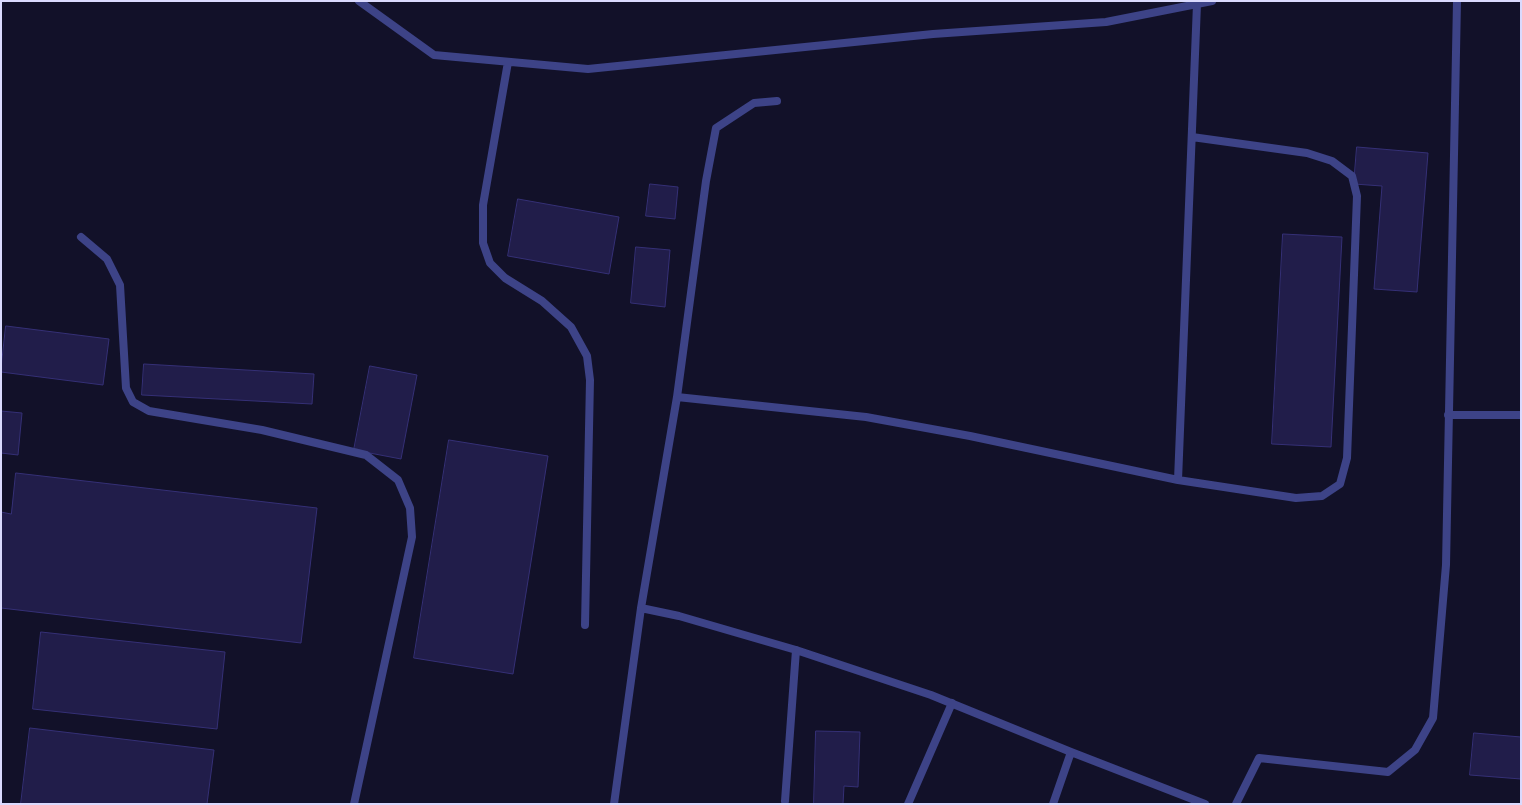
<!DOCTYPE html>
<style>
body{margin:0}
#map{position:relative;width:1522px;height:805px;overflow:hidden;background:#121129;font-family:"Public Sans",sans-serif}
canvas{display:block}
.frame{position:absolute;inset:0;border:2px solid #dadafe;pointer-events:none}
</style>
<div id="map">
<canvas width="1522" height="805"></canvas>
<div class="frame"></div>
</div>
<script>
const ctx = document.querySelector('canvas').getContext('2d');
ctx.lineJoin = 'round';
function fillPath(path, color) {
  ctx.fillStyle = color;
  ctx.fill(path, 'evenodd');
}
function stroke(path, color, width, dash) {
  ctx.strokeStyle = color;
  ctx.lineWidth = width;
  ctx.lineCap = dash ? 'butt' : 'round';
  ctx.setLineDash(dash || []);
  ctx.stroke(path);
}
const building = new Path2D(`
 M1357 147 1428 153 1417 292 1374 289 1382 186 1354 184Z
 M650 184 678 187 675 219 646 216Z
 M518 199 619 217 609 274 508 256Z
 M1283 234 1342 237 1331 447 1272 444Z
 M636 247 670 250 665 307 631 303Z
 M6 326 109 339 103 385 1 372Z
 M144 364 314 374 312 404 142 395Z
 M370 366 417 375 401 459 354 450Z
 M1 411 22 413 18 455 1 453Z
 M449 440 548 456 513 674 414 658Z
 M16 473 317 508 301 643 1 608V512L11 514Z
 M41 632 225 652 217 729 33 709Z
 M30 728 214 750 207 804H21Z
 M816 731 860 732 858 787 844 786 843 804H814Z
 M1474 733 1521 737V779L1470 775Z`);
const service = new Path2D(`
 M359 1 434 55 588 69 933 34 1106 22 1212 1
 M508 62 483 205V243L490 263 505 278 542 301 571 327 587 356 590 380 585 625
 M81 237 107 259 120 285 126 388 133 402 149 411 262 430 366 455 398 480 410 508 412 537 354 804
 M677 397 866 417 970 436 1178 480 1296 498 1322 496 1340 484 1347 458 1357 196 1352 176 1332 161 1307 153 1192 137
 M1448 415H1521
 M1178 480 1197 4
 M641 608 677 397 706 181 716 128 754 103 777 101
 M785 801 796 650
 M614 804 641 608 679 616 796 650 931 695 1071 752 1205 804
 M908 804 952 703
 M1053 804 1071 752
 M1236 804 1259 758 1388 772 1415 750 1433 718 1446 565 1457 1`);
fillPath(building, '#211d4a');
stroke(building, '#353076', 1);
stroke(service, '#3d4387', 8);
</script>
